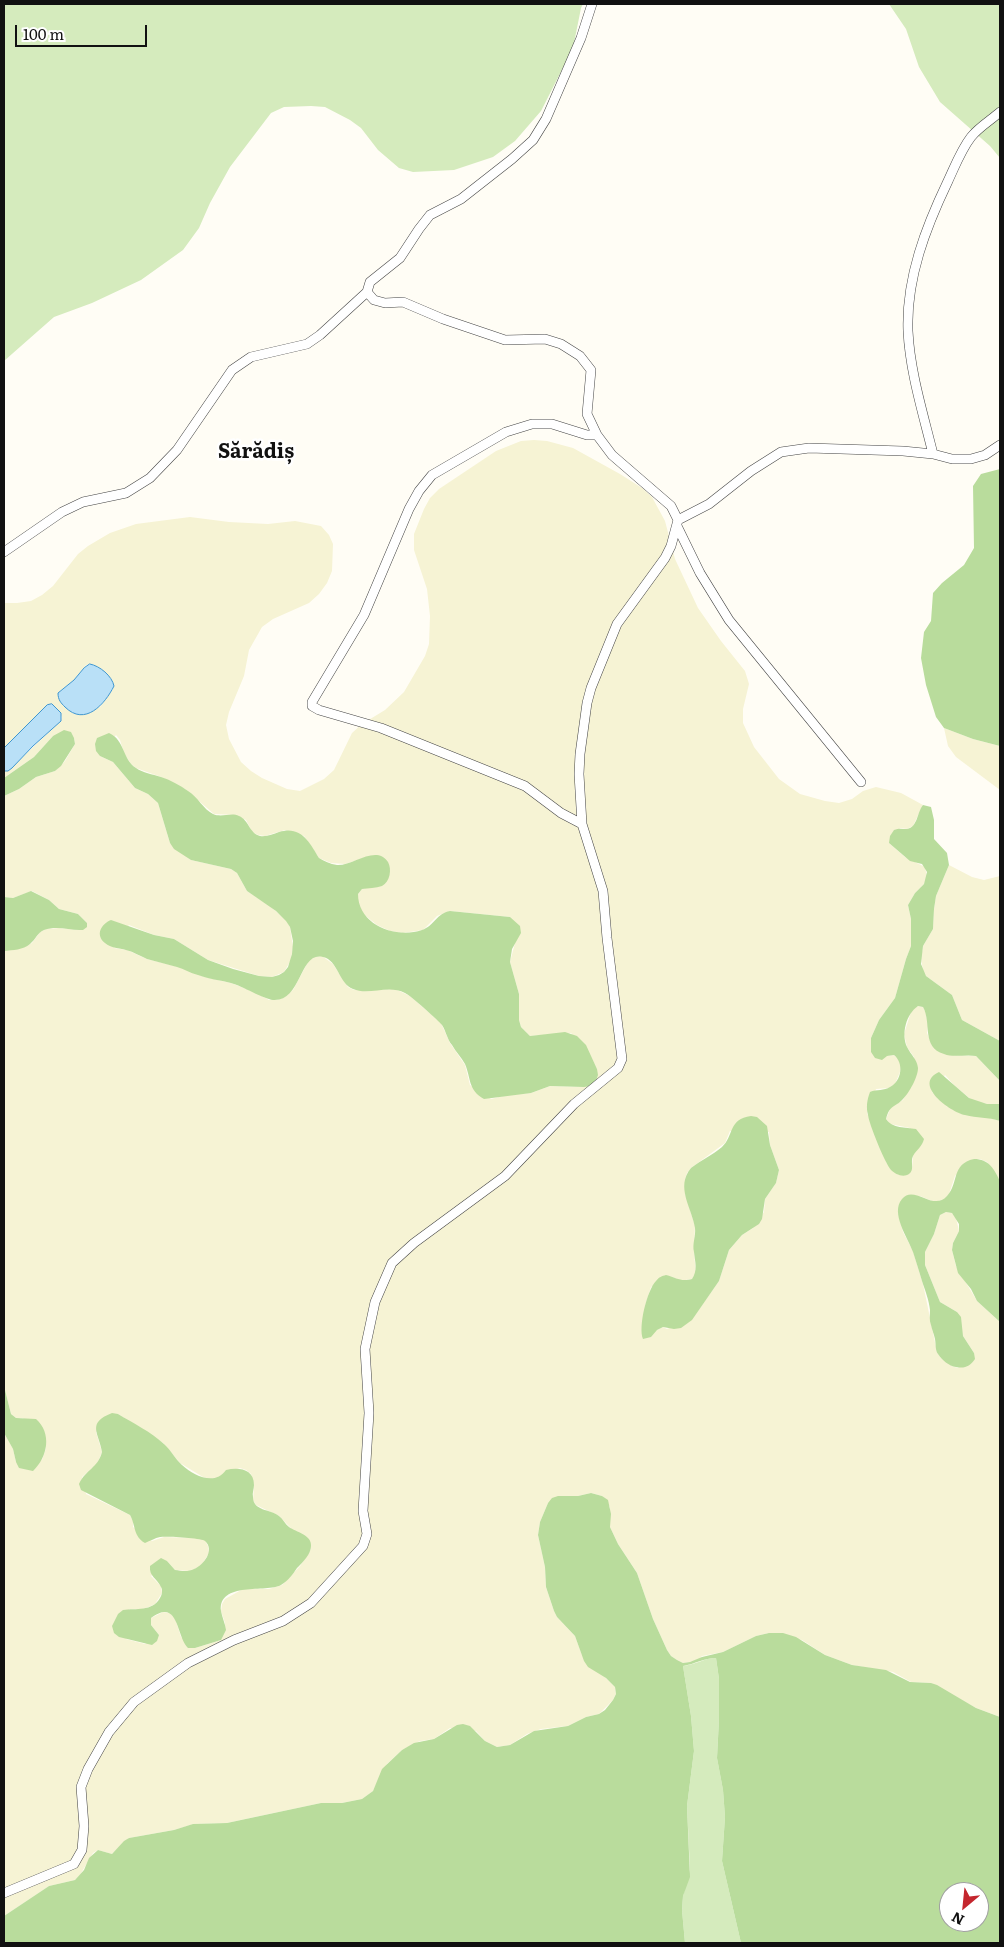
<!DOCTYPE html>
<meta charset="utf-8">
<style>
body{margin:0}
#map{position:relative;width:1004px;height:1947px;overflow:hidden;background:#fffdf5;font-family:Literata,serif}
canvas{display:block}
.frame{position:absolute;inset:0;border:5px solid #111;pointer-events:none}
.north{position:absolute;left:939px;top:1882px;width:50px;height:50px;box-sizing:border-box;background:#fff;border:1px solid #a0a0a0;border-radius:50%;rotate:208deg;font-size:14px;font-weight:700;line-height:20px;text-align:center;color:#111}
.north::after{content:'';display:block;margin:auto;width:18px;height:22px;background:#c4262e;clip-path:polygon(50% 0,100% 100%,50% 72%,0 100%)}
.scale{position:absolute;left:15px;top:25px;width:132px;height:22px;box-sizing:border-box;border:2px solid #111;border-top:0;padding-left:6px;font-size:15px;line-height:18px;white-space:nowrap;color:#111;-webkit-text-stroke:4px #fff;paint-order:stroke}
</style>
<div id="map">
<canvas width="1004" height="1947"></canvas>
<div class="frame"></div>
<div class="north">N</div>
<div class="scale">100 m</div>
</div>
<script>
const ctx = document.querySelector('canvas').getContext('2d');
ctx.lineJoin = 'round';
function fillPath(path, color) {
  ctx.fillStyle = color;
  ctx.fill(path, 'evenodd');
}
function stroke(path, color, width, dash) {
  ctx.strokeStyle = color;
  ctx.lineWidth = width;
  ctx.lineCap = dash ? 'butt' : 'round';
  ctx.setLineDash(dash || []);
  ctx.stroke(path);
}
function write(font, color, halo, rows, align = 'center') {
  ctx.font = font + ' Literata,serif';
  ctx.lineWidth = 5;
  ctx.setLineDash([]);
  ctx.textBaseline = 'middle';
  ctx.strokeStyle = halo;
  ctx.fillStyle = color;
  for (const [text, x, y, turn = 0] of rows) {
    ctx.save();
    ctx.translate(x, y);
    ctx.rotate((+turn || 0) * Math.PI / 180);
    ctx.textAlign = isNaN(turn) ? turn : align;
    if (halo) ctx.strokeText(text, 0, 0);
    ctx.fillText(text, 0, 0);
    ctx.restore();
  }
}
const farmland = new Path2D(`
 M534 440 547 441 573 448 620 474 642 488 652 497 665 521 675 559 698 608 721 641 745 671 749 684 743 709V723L754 747 779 779 800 794 825 801 839 803 852 799 863 791 876 787 901 793 923 805 913 826 907 829 900 828 889 843 905 857 925 867 927 877 924 884 915 893 908 905 911 919V946L906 959 895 998 879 1020 871 1038V1052L887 1056 894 1055 899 1059 901 1066 900 1072 895 1084 889 1088 876 1089 867 1113 887 1163 912 1169 913 1156 910 1128 890 1124 886 1119 891 1107 903 1100 909 1088 914 1057 907 1047 904 1034 910 1015 912 1009 918 1006 923 1007 926 1013 928 1026 927 1033 932 1045 937 1050 949 1055 976 1056 1000 1081V1104L994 1105 974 1102 954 1085 945 1075 932 1092 948 1106 1000 1121V1181L987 1162 980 1159H974L955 1176 949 1194 945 1199 939 1201H932L920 1196 898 1213 903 1232 913 1251 923 1284 937 1352 941 1358 952 1366 958 1368 974 1353 963 1336 957 1312 940 1302 925 1265V1252L934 1234 940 1215 946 1212 952 1213 956 1218 959 1231 953 1243 952 1250 956 1266 977 1301 1000 1322V1717L976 1708 931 1683 911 1682 893 1672 852 1665 825 1655 802 1640 769 1633 756 1636 723 1652 702 1656 697 1661 683 1663 677 1660 671 1656 667 1650 653 1619 637 1573 618 1544 610 1527V1507L602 1496 591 1493 578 1496 548 1503 540 1522 538 1535 545 1567 546 1587 554 1611 557 1617 575 1636 582 1655 615 1687 616 1694 613 1700 599 1714 586 1717 568 1726 541 1729 527 1734 510 1745 497 1747 485 1741 476 1731 450 1728 434 1739 420 1741 402 1750 387 1764 373 1791 362 1799 342 1803H321L227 1823 194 1824 174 1830 129 1838 112 1854 98 1850 93 1853 80 1875 75 1880 49 1886 4 1916V1433L13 1449 16 1462 42 1460 46 1448 23 1418H16L11 1414 4 1386V951L26 946 32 943 40 932 46 929 59 928 78 930 87 923 78 914 59 909 49 900 32 891 13 898 4 897V796L19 789 36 777 55 771 65 761 75 744 74 738 53 736 34 757 4 778V771H8L46 735 61 721 62 717 59 711 52 704 47 705 4 748V603H17L31 601 42 595 53 586 78 554 88 546 110 533 136 524 190 517 229 522 268 524 295 521 321 526 329 535 333 544 332 571 327 583 319 594 309 603 273 619 262 627 249 650 244 676 229 712 226 725 229 739 241 762 251 771 262 778 287 789 300 791 324 779 334 770 352 733 362 724 385 710 404 692 425 656 429 644 430 616 427 589 414 550V534L424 509 430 498 439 489 496 451 521 441ZM92 664 103 671 112 680 113 689 100 707 74 714 60 701V691L74 680 86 665ZM116 735 120 740 124 753 131 764 136 768 161 777 185 789 214 814 234 815 246 820 252 832 258 835 265 836 285 830 304 836 319 858 331 863 345 864 364 858 369 887 362 889 358 894V901L362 913 377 925 390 931 403 933 423 930 437 916 450 911 510 917 515 943 510 962 519 994V1020L521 1027 530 1036 571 1033 591 1057 597 1069 584 1087 550 1086 531 1093 511 1094 491 1099 470 1085 465 1065 450 1043 441 1023 410 996 395 989 354 990 348 987 333 964 322 956 315 957 309 960 293 990 283 998 276 1000H269L257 993 231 983 205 977 179 967 147 959 127 950 114 948 129 925 154 935 174 939 208 960 259 976 272 977 284 972 291 960 293 947 290 927 287 921 270 906 247 891 237 873 231 869 191 860 170 843 158 803 148 794 135 788 113 762 100 756ZM730 1131 769 1132 770 1145 779 1170 776 1183 765 1199 764 1212 753 1228 742 1235 729 1250 719 1281 695 1315 667 1329 663 1327 657 1330 645 1306 651 1287 673 1277 679 1281 692 1279 696 1273 694 1253 695 1226 685 1193V1180L687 1173 691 1168 725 1143ZM118 1414 163 1443 180 1463 203 1477 210 1479 217 1478 240 1468 246 1470 251 1474 254 1486 253 1500 256 1505 279 1516 311 1549 300 1566 282 1585 269 1589H243L225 1599 222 1604 221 1611 225 1623 221 1640 195 1648 181 1637 175 1618 170 1613 163 1612 151 1618V1625L159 1635 145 1644 126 1639 129 1609H143L149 1607 155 1604 162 1593 161 1586 151 1576 167 1561 175 1570 189 1571 195 1569 201 1566 209 1553 208 1546 205 1540 198 1538 164 1537 152 1541 133 1527V1521L130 1515 86 1494 82 1477 97 1464 102 1452 96 1432Z
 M944 728 973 739 1000 746V790L956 757 948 746Z
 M949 865 972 877 984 880 1000 876V1041L962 1020 952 995 926 976 923 971 921 958 923 946 933 929 934 909 936 896Z`);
const green = new Path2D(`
 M4 4H583L581 8 573 48 541 111 515 141 493 157 454 170 413 172 399 168 378 150 361 128 350 120 325 107 311 106 284 107 271 113 230 167 210 203 199 228 183 250 141 280 92 303 54 317 4 361Z
 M889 4H1000V158L990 146 940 102 919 67 906 29Z
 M716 1658 719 1679V1719L717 1758 723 1790 725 1817 722 1861 741 1943H685L682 1910 683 1896 690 1870 687 1806 694 1751 691 1716 683 1666C695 1665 704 1658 716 1658Z`);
const forest = new Path2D(`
 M1000 469V746L973 739 944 728 936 717 926 685 921 658 924 632 931 621 933 593 942 583 964 565 974 548 973 486 981 474Z
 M64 730 71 732 74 738 75 744 61 766 55 771 36 777 19 789 4 796V778L34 757 53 736Z
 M109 733C125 740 122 759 136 768 143 773 152 774 161 777 170 780 180 785 188 791 198 797 203 809 213 814 222 818 231 812 239 816 249 820 249 833 260 836 267 837 273 834 279 832 301 825 310 843 319 858 324 861 330 864 337 865 353 866 376 844 388 862 392 869 390 882 382 886 376 888 368 888 362 889L358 894C358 925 396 939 422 930 434 926 437 913 450 911L510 917 520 926 521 933 512 949 510 962 519 994V1020L521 1027 530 1036 565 1032 577 1036 586 1045 597 1069 598 1075 596 1081 591 1086 584 1087 550 1086 531 1093 484 1099C468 1090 471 1078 465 1064 461 1057 456 1052 452 1045 447 1039 446 1031 442 1025 439 1021 410 995 405 993 388 984 369 996 353 989 339 984 338 960 323 957 299 951 302 1002 273 1000 264 999 242 986 231 983 220 980 208 979 198 975 190 973 184 969 177 967 167 964 157 962 147 959 140 956 134 952 126 950 119 948 111 948 105 943 95 935 101 924 111 920L154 935 174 939 208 960 233 969 259 976 272 977 279 975 284 972 288 967 292 954 293 941 290 927 286 921 276 911 247 891 237 873 231 869 191 860 174 849 170 843 158 803 148 794 135 788 113 762 100 756 96 751 95 744 97 738Z
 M923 805 931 807 934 820V839L947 853 949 865 936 896 934 909 933 929 923 946 921 964 926 976 952 995 962 1020 1000 1041V1081L976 1056C965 1054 954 1058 944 1054 921 1047 932 1023 923 1007L918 1006C906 1014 901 1034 907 1047 911 1055 917 1059 918 1068 918 1077 909 1093 903 1099 895 1108 890 1104 886 1119 893 1129 905 1127 916 1129L924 1139C922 1147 917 1149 913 1156 910 1162 915 1170 909 1174 903 1178 895 1174 891 1170 885 1163 869 1124 868 1115 866 1107 867 1100 870 1092 877 1089 884 1091 890 1087 902 1081 904 1063 894 1055L887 1056 882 1060 875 1058 871 1052V1038L879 1020 895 998 906 959 911 946V919L908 905 915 893 924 884 927 872 922 864 910 861 889 843 890 836 894 830C899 828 902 829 907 829 918 827 917 812 923 805Z
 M31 891 49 900 59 909 78 914 87 923V927L83 930C70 931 58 925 44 930 37 933 36 939 30 944 23 950 13 950 4 951V897L13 898Z
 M939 1072 969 1098 987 1104H1000V1121C988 1117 977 1118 965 1115 950 1112 912 1084 939 1072Z
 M751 1116 757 1117 767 1126 770 1145 779 1170 776 1183 765 1199 762 1219 759 1224 742 1235 729 1250 719 1281 692 1320 681 1328 674 1329 663 1327 657 1330 651 1337 643 1339C638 1327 647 1290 656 1281 659 1277 662 1276 666 1275 677 1278 681 1282 692 1279 698 1270 695 1262 694 1252 692 1244 696 1236 695 1228 692 1208 675 1187 691 1168 701 1160 713 1155 722 1147 734 1136 728 1119 751 1116Z
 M974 1159C989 1159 994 1169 1000 1181V1322L977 1301 971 1289 958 1273 952 1250 953 1243 959 1231V1224L952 1213 946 1212 940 1215 934 1234 925 1252V1265L940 1302 957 1312 961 1317 963 1336 974 1353 975 1359C970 1366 965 1369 956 1367 949 1366 942 1360 938 1354 935 1350 936 1344 935 1339 934 1334 932 1330 931 1325 929 1320 930 1315 930 1310 929 1300 925 1290 922 1281 919 1271 916 1261 913 1252 908 1238 890 1213 902 1199 914 1184 933 1212 947 1196 959 1183 951 1164 974 1159Z
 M4 1386 11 1414 16 1418 36 1419C52 1433 48 1457 33 1471L19 1468 16 1462 13 1449 4 1433Z
 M112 1413 118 1414C133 1423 151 1432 164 1444 171 1450 175 1459 182 1465 194 1476 215 1486 226 1470 239 1467 254 1469 254 1485 254 1489 252 1493 253 1497 253 1511 270 1509 279 1516 283 1519 285 1524 289 1527 296 1532 312 1535 311 1546 311 1554 303 1562 297 1568 293 1574 288 1581 281 1585 267 1593 218 1581 221 1611 222 1617 225 1623 226 1630L221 1640 195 1648H188C176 1636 179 1597 151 1618V1625L159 1635 157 1641 152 1645 119 1637 114 1633 112 1626 118 1614 123 1610C136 1608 152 1612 160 1598 162 1595 163 1590 161 1587 157 1578 149 1577 150 1566L161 1558 167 1561 175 1570C182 1571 188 1572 194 1569 204 1565 215 1550 205 1541 202 1538 165 1536 160 1537 155 1538 150 1541 145 1543 133 1536 136 1526 130 1515L81 1490 79 1484C86 1469 98 1468 102 1452 99 1433 86 1423 112 1413Z
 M591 1493 602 1496 608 1500 611 1514 610 1527 618 1544 637 1573 653 1619 667 1650 671 1656 677 1660 683 1663 690 1662 702 1657 723 1652 756 1636 769 1633H783L796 1637 825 1655 852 1665 886 1670 910 1682 931 1683 937 1685 976 1708 1000 1717V1943H741L722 1861 725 1817 723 1790 717 1758 719 1719V1679L716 1658C704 1658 695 1664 683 1666L691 1716 694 1751 687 1806 690 1877 683 1896 682 1910 685 1943H4V1916L49 1886 75 1880 84 1870 89 1858 98 1850 112 1854 124 1841 129 1838 174 1830 193 1824 227 1823 321 1803H342L362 1799 373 1791 382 1769 402 1750 414 1743 434 1739 457 1725 463 1724 470 1726 485 1741 497 1747 510 1745 534 1731 568 1726 586 1717 599 1714 605 1710 613 1700 616 1694 615 1687 606 1678 588 1667 584 1661 575 1636 557 1617 554 1611 546 1587 545 1567 538 1535 540 1522 548 1503 552 1498 558 1496H578ZM949 1892H979V1922H949Z`);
const water = new Path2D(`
 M90 664C100 666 112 676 114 686 105 704 85 727 65 707 61 703 58 700 58 693L74 680 84 668Z
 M52 704 61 713V721L33 746 12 768 8 771H4V748L47 705Z`);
const street = new Path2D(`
 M933 454C923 413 910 372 908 331 906 278 926 227 948 181 955 166 961 150 971 137 979 127 991 120 1000 112
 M678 520 709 504 751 471 781 452 809 448 903 451 933 454 952 459H971L985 455 1000 445
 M677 526 700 573 729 620 861 782
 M4 552 62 512 83 502 126 493 150 478 177 450 232 370 251 357 307 344 320 335 367 292 370 282 400 258 419 229 430 215 461 199 512 159 533 140 546 119 581 38 592 4
 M582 824 561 813 525 786 381 728 319 710 312 706V702L364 615 409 509 419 491 432 475 506 432 532 424H552L587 435H597
 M4 1893 74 1864 82 1850 84 1826 81 1787 88 1769 109 1732 134 1702 188 1663 234 1640 283 1621 311 1603 363 1546 367 1534 363 1511 369 1413 365 1349 375 1302 392 1263 414 1243 505 1176 574 1104 618 1068 622 1059 607 938 603 891 582 824 579 774 580 754 587 703 591 688 617 624 665 558 671 546 678 520 671 506 612 455 597 435 587 414 591 370 580 356 561 344 545 339 505 340 443 319 403 302 385 303 374 300 367 292`);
const quarterNames = [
 ["Sărădiș",256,452]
];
fillPath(farmland, '#f6f3d4');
fillPath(green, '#d5ebbd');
fillPath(forest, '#b9dc9c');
fillPath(water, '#b9e0f7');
stroke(water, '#3f96cf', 1);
stroke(street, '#444', 10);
stroke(street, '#fff', 9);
write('bold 20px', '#111', '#fff', quarterNames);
</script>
